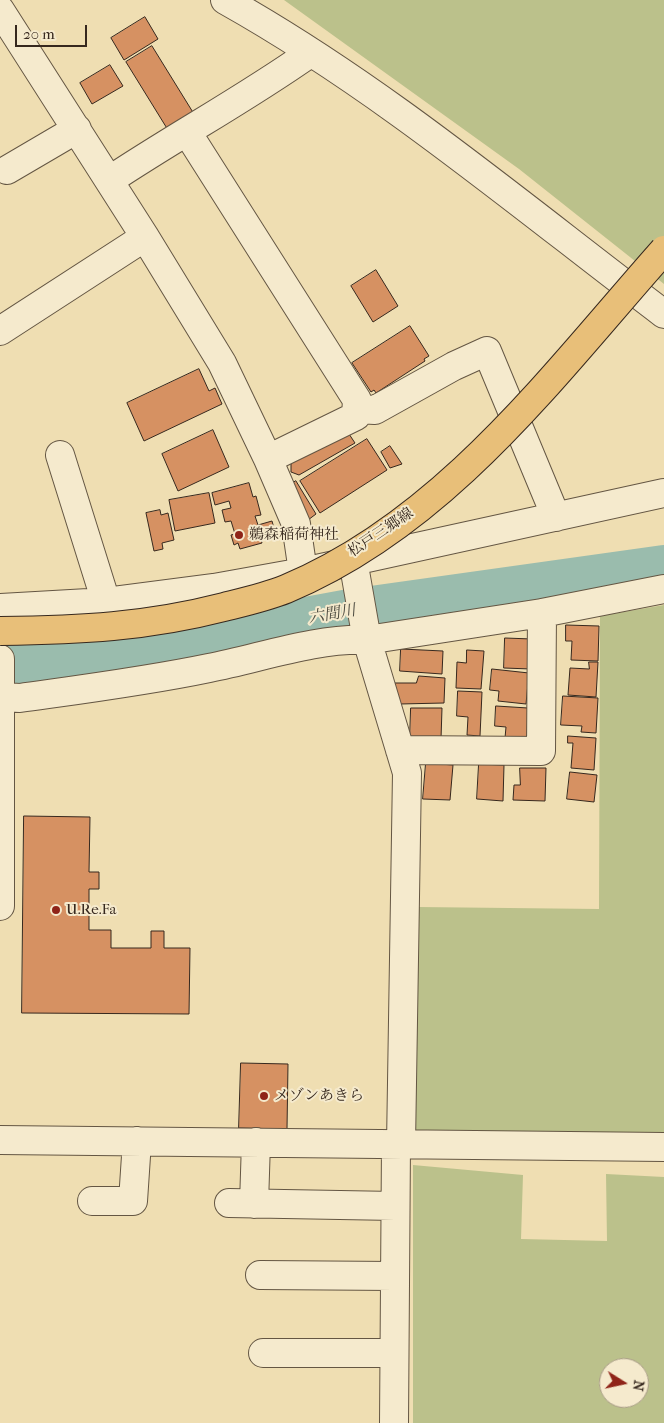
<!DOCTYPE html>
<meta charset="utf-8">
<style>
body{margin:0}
#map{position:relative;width:664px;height:1423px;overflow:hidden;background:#efdeb2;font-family:"IM FELL French Canon",serif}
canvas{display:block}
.north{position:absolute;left:599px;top:1358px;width:50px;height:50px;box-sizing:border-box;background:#f5eacd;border:1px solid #a99c87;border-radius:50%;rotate:100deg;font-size:14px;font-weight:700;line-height:20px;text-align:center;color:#36281e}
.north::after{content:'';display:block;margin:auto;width:18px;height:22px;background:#8f2418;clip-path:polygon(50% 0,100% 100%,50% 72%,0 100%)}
.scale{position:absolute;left:15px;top:25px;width:72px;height:22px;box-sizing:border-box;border:2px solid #36281e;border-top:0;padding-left:6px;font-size:15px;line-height:18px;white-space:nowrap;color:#36281e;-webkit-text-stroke:4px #f5eacd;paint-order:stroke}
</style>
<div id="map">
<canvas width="664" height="1423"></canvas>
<div class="north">N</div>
<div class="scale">20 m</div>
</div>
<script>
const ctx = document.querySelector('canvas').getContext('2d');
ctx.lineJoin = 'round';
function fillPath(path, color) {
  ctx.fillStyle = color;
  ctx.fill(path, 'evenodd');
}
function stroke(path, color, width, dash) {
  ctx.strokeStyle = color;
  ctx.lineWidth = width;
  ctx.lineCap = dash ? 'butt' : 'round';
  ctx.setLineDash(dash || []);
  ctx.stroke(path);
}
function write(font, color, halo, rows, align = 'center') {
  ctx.font = font + ' "IM FELL French Canon","Noto Serif JP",serif';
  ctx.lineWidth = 4;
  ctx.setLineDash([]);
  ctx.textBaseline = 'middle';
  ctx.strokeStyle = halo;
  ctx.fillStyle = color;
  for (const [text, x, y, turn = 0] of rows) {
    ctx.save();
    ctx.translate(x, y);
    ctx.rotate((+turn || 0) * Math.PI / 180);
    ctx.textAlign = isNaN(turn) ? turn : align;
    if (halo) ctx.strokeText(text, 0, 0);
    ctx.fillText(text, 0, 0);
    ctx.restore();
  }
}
const green = new Path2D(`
 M284 0H664V284L519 169Z
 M664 605V1134L414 1130 418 907 599 909 600 616Z
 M413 1165 523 1175 521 1239 607 1241 606 1174 664 1177V1423H413ZM609 1368H639V1398H609Z`);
const water = new Path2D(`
 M30 653 31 674 0 676V655Z`);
const river = new Path2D(`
 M0 668 150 648 350 611 664 567`);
const building = new Path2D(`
 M145 17 158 39 124 60 111 38Z
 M152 46 194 114 168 130 126 62Z
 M110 65 123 86 92 104 80 83Z
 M376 270 398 306 373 322 351 286Z
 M410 326 429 356 424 359 425 361 376 393 374 390 371 392 352 363Z
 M199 369 209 391 215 388 222 404 144 441 127 403Z
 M213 430 229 467 178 491 162 454Z
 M349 434 355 443 299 475 291 472V464L295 460Z
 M367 439 387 470 320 513 300 481Z
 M390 446 402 464 390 468 381 452Z
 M296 481 316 514 308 520 293 483Z
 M249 483 253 497 256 496 261 515 255 516 258 525 272 521 275 532 260 536 262 543 240 549 238 543 234 545 231 535 235 534 231 521 225 522 222 510 231 508 229 501 215 505 212 493Z
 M209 493 215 523 175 531 169 500Z
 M160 510 161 515 168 513 174 540 162 543 163 549 154 551 146 513Z
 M566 625 599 626 598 661 571 660 572 641H566Z
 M505 638 532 639 531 669 504 668Z
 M401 649 443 651 442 674 400 671Z
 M467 650 484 651 481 689 456 688 457 662 466 663Z
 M589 662H598L596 697 568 695 570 668 589 669Z
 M492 669 529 673 526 704 498 701 499 691 490 690Z
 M419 676 445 678 444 703 400 704 394 683H416Z
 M458 691 482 692 480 736 467 735 468 717 457 716Z
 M563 696 598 698 596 733 581 732 582 726 561 725Z
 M496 706 528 708 527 739 505 738 506 727 495 726Z
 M411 708H442L441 739 410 738Z
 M568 736 596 738 594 770 571 768 573 743H568Z
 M426 763 453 765 450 800 423 799Z
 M479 764 504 765 503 801 477 799Z
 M520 768H546L545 801 513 800 514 785H520Z
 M570 772 597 775 594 802 567 799Z
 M24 816 90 817 89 872H99V889H89V930H111V948H151V931H164V948H190L189 1014 22 1013Z
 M241 1063 288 1064 287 1129 239 1128Z`);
const minor = new Path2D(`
 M225 0C382 88 521 206 664 314
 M0 10 145 237
 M187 132 357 400 356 416 268 459
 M7 170 77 129
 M110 180C176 136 245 99 310 53
 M0 331 145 237 222 363 268 459 296 524 303 572
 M357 409 375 410 454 366 487 351 556 517
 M60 455 106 602
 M353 560 367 640 542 613 664 589
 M0 608 106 602 214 588 303 572 664 493
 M0 659V906
 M2 697 20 698C84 689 147 681 209 668 261 658 315 638 367 640L407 773 401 1144
 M400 750 541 751 542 613
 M0 1140 664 1147
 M92 1201H133L137 1141
 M229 1203 395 1206
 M254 1204 256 1142
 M260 1275 394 1276
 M263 1353H394
 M394 1423 396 1144`);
const majorBridge = new Path2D(`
 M0 631C80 630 146 627 224 607 244 602 266 597 286 589 446 522 553 375 664 250`);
const markers = [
 [239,535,5,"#8f2418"],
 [56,910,5,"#8f2418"],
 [264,1096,5,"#8f2418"]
];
const streetNames = [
 ["松戸三郷線",381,533,-34]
];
const poiNames = [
 ["鵜森稲荷神社",249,535],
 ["U.Re.Fa",66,910],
 ["メゾンあきら",274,1096]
];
const waterNames = [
 ["六間川",332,615,-10]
];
fillPath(green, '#bbc18b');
fillPath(water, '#9abcad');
stroke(water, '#728174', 1);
stroke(river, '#9abcad', 44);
fillPath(building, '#d69162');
stroke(building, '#36281e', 1);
stroke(minor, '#645643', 30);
stroke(minor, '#f5eacd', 28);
stroke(majorBridge, '#36281e', 30, []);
stroke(majorBridge, '#e8bf79', 28);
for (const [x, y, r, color] of markers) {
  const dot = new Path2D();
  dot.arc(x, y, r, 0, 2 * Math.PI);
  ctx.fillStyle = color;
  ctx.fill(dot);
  stroke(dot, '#f5eacd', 2);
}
write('15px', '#36281e', '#f5eacd', streetNames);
write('15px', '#36281e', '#f5eacd', poiNames, 'left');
write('italic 16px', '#4f4d42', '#f5eacd', waterNames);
</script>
